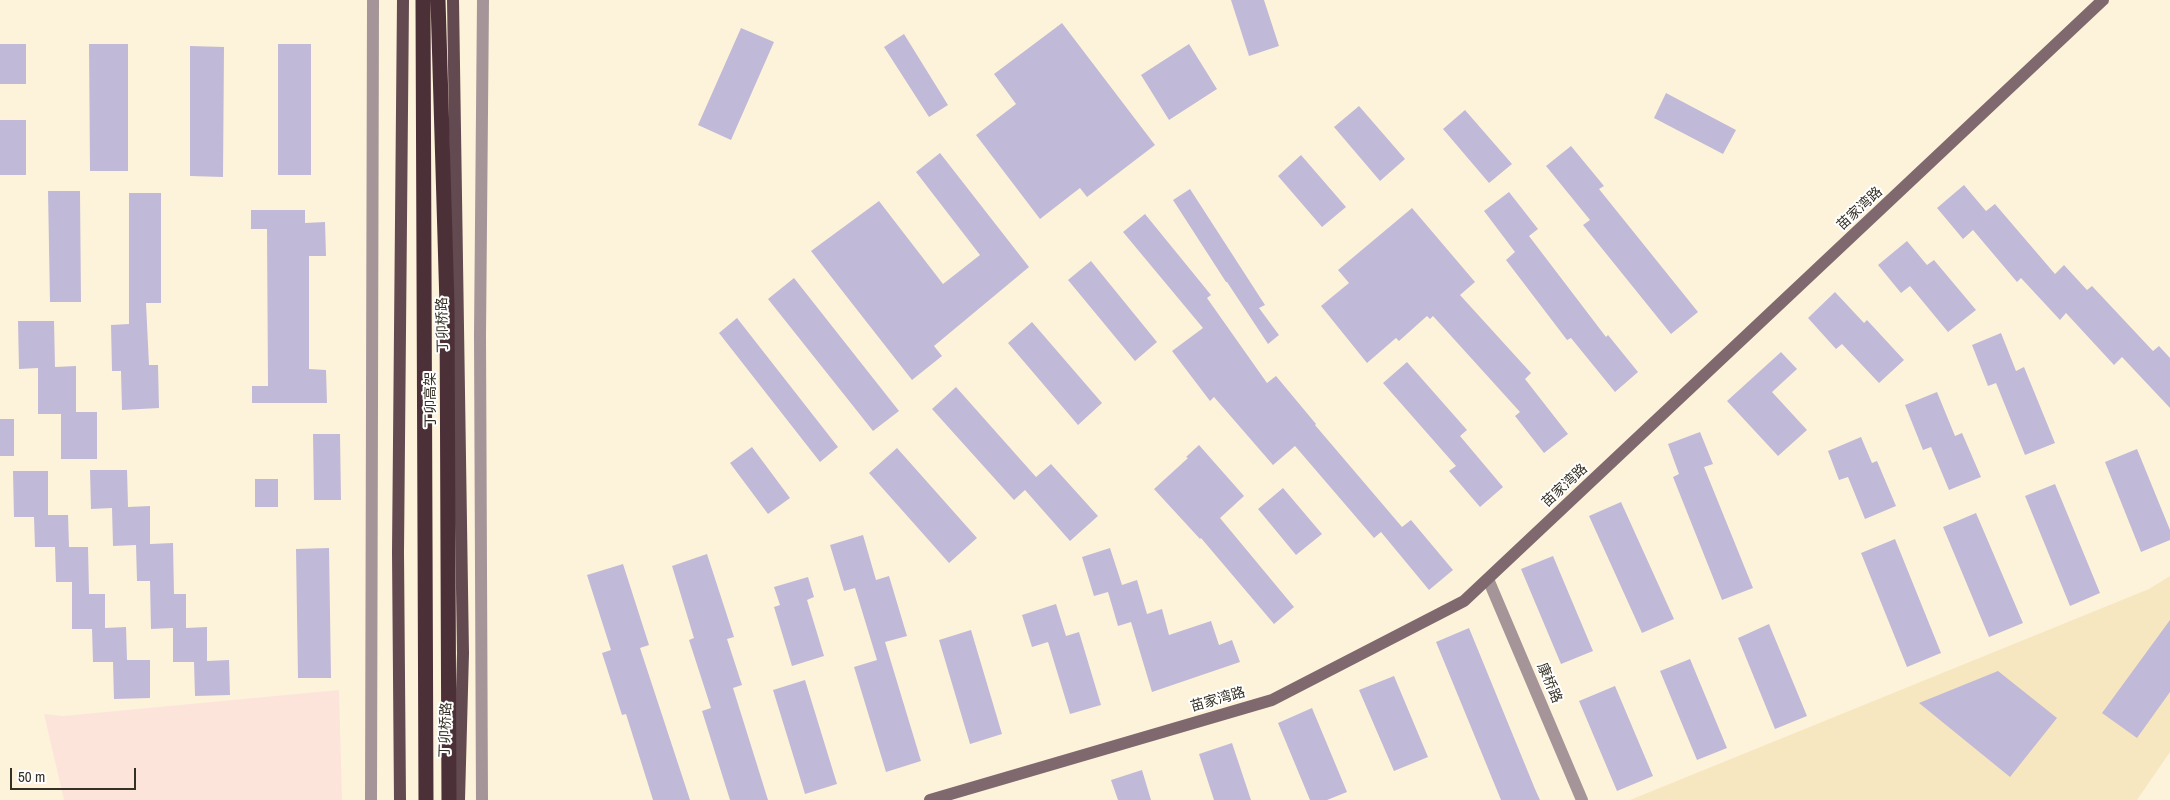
<!DOCTYPE html>
<meta charset="utf-8">
<style>
body{margin:0}
#map{position:relative;width:2170px;height:800px;overflow:hidden;background:#fdf3da;font-family:"Archivo Narrow",sans-serif}
canvas{display:block}
.scale{position:absolute;left:10px;top:768px;width:126px;height:22px;box-sizing:border-box;border:2px solid #353024;border-top:0;padding-left:6px;font-size:15px;line-height:18px;white-space:nowrap;color:#353024;-webkit-text-stroke:4px #fff;paint-order:stroke}
</style>
<div id="map">
<canvas width="2170" height="800"></canvas>
<div class="scale">50 m</div>
</div>
<script>
const ctx = document.querySelector('canvas').getContext('2d');
ctx.lineJoin = 'round';
function fillPath(path, color) {
  ctx.fillStyle = color;
  ctx.fill(path, 'evenodd');
}
function stroke(path, color, width, dash) {
  ctx.strokeStyle = color;
  ctx.lineWidth = width;
  ctx.lineCap = dash ? 'butt' : 'round';
  ctx.setLineDash(dash || []);
  ctx.stroke(path);
}
function write(font, color, halo, rows, align = 'center') {
  ctx.font = font + ' "Archivo Narrow","Noto Sans SC",sans-serif';
  ctx.lineWidth = 4;
  ctx.setLineDash([]);
  ctx.textBaseline = 'middle';
  ctx.strokeStyle = halo;
  ctx.fillStyle = color;
  for (const [text, x, y, turn = 0] of rows) {
    ctx.save();
    ctx.translate(x, y);
    ctx.rotate((+turn || 0) * Math.PI / 180);
    ctx.textAlign = isNaN(turn) ? turn : align;
    if (halo) ctx.strokeText(text, 0, 0);
    ctx.fillText(text, 0, 0);
    ctx.restore();
  }
}
const commercial = new Path2D(`
 M339 690 342 800H64L44 714 63 716Z`);
const built = new Path2D(`
 M2170 576V752L2137 800H1630L2149 589Z`);
const building = new Path2D(`
 M1231 0H1264L1279 46 1249 56Z
 M1062 23 1155 145 1087 197 1080 188 1040 219 976 135 1016 104 994 74Z
 M741 28 774 42 731 140 698 125Z
 M904 34 948 105 929 117 884 47Z
 M0 44H26V84H0Z
 M89 44H128V171H90Z
 M278 44H311V175H278Z
 M1189 44 1217 89 1169 120 1141 75Z
 M190 46 224 47 223 177 190 176Z
 M1666 93 1736 130 1723 154 1654 118Z
 M1359 106 1405 159 1380 181 1334 127Z
 M1465 110 1512 164 1489 183 1443 129Z
 M0 120H26V175H0Z
 M1571 146 1604 186 1599 189 1698 312 1671 334 1583 225 1590 220 1546 166Z
 M940 153 1029 267 934 346 942 356 912 380 811 251 879 201 943 284 980 255 916 172Z
 M1301 155 1346 207 1322 227 1278 176Z
 M1964 185 1986 211 1995 204 2055 274 2064 265 2087 290 2092 286 2153 351 2159 346 2170 358V408L2122 357 2114 365 2066 313 2060 320 2021 278 2017 282 1973 230 1963 239 1937 208Z
 M1190 189 1265 305 1259 308 1279 335 1268 344 1227 282H1226L1173 200Z
 M48 191H80L81 302H50Z
 M1509 192 1538 229 1529 236 1606 337 1608 335 1638 372 1615 392 1571 338 1567 340 1506 260 1515 252 1484 211Z
 M129 193H161V303H146L149 365H158L159 408 122 410 121 371H112L111 325 129 324Z
 M1412 208 1475 282 1460 295 1531 373 1525 379 1568 434 1544 453 1515 416 1520 412 1433 316 1430 319 1427 316 1399 341 1396 338 1367 363 1321 306 1349 283 1338 270Z
 M251 210H305V223L325 222 326 256H309V369L326 370 327 403H252V386H268L267 229H251Z
 M1145 214 1211 295 1207 298 1267 383 1276 376 1316 424 1315 425 1402 527 1411 520 1453 570 1429 590 1381 532 1374 538 1295 446 1273 465 1214 397 1210 401 1172 351 1203 328 1123 232Z
 M1907 241 1927 265 1934 260 1976 310 1948 332 1910 286 1901 293 1878 265Z
 M1091 261 1157 342 1135 361 1068 280Z
 M794 278 899 411 873 431 768 299Z
 M1835 292 1864 323 1867 320 1904 360 1879 383 1842 344 1836 349 1808 318Z
 M737 318 838 447 820 462 719 333Z
 M18 321H54L55 367 76 366V412H97V459H61V414H38V368L19 369Z
 M1032 322 1102 403 1078 425 1008 343Z
 M2001 333 2016 371 2024 367 2055 443 2025 455 1996 383 1988 386 1972 345Z
 M1781 352 1797 369 1772 392 1807 430 1778 456 1727 401Z
 M1407 362 1467 430 1460 436 1503 487 1480 507 1449 471 1456 466 1383 383Z
 M956 387 1036 477 1051 464 1098 516 1070 541 1025 490 1014 500 932 409Z
 M1937 392 1955 436 1962 433 1981 477 1949 490 1931 447 1923 450 1905 405Z
 M0 419H14V456H0Z
 M1700 432 1713 464 1704 467 1753 588 1722 600 1673 477 1679 474 1668 444Z
 M313 434H340L341 500H314Z
 M1861 437 1872 463 1877 461 1896 506 1865 519 1848 477 1839 480 1828 451Z
 M1199 445 1244 496 1220 518 1294 607 1274 624 1201 538 1200 539 1154 489 1188 458 1186 457Z
 M752 447 790 498 768 514 730 463Z
 M897 448 977 538 949 563 869 473Z
 M2137 449 2170 530V540L2141 552 2105 462Z
 M90 470H127L128 507 150 506V544L173 543 174 594H186V628L207 627V661L229 660 230 695 195 696 194 662H173V628L151 629 150 581H137L136 545 113 546 112 508 91 509Z
 M13 471H48V515H68L69 547H88L89 594H105V628L126 627 127 660H150V698L114 699 113 662H93L92 629H72V582H56L55 547H35L34 517H14Z
 M255 479H278V507H255Z
 M2055 484 2100 593 2070 606 2025 496Z
 M1283 488 1322 534 1296 555 1258 509Z
 M1621 502 1674 619 1642 633 1589 516Z
 M1976 513 2023 623 1989 637 1943 527Z
 M863 535 876 580 889 576 907 636 885 642 921 761 886 772 854 667 877 660 855 588 844 591 830 545Z
 M1895 539 1941 653 1907 667 1861 553Z
 M329 548 331 678H298L296 549Z
 M1110 548 1122 585 1137 580 1147 614 1162 609 1169 635 1211 621 1219 645 1232 640 1240 662 1152 692 1131 622 1118 626 1108 592 1094 596 1082 557Z
 M707 554 734 637 727 639 742 685 733 688 768 800H730L702 711 711 708 689 640 694 638 672 566Z
 M1553 556 1593 651 1561 664 1521 569Z
 M623 564 649 645 640 648 690 800H653L626 714 622 715 602 653 611 650 587 575Z
 M808 577 814 597 807 600 824 656 792 666 774 607 780 605 774 587Z
 M1056 604 1066 636 1079 632 1101 705 1070 714 1048 642 1032 647 1022 615Z
 M2170 620V692L2137 738 2102 713Z
 M1769 624 1807 716 1775 729 1738 638Z
 M1469 628 1535 789 1540 800H1501L1436 642Z
 M971 630 1002 734 970 744 939 640Z
 M1690 659 1727 748 1697 760 1660 671Z
 M1998 671 2057 718 2010 777 1919 703Z
 M1394 676 1428 757 1394 771 1359 690Z
 M805 680 837 784 805 794 773 690Z
 M1615 686 1653 776 1617 791 1579 701Z
 M1312 708 1347 792 1327 800H1310L1278 723Z
 M1232 743 1251 800H1214L1199 754Z
 M1142 770 1151 800H1118L1111 780Z`);
const street = new Path2D(`
 M1488 579 1582 800
 M371 800 373 0
 M482 800 480 335 483 0`);
const secondary = new Path2D(`
 M930 800 1272 700 1464 601 2103 0`);
const primary = new Path2D(`
 M453 0 463 653 459 800
 M400 800 398 552 403 0`);
const highway = new Path2D(`
 M423 0 426 800
 M438 0 447 305 449 800`);
const streetNames = [
 ["苗家湾路",1860,209,-43],
 ["丁卯桥路",443,325,-91],
 ["丁卯高架",431,400,-90],
 ["苗家湾路",1565,486,-43],
 ["康桥路",1549,683,67],
 ["苗家湾路",1218,700,-16],
 ["丁卯桥路",446,730,-88]
];
fillPath(commercial, '#fce4da');
fillPath(built, '#f7e7c1');
fillPath(building, '#c0bad8');
stroke(street, '#a59599', 12);
stroke(secondary, '#7f696f', 12);
stroke(primary, '#634a51', 12);
stroke(highway, '#4c3038', 15);
write('14px', '#353024', '#fff', streetNames);
</script>
